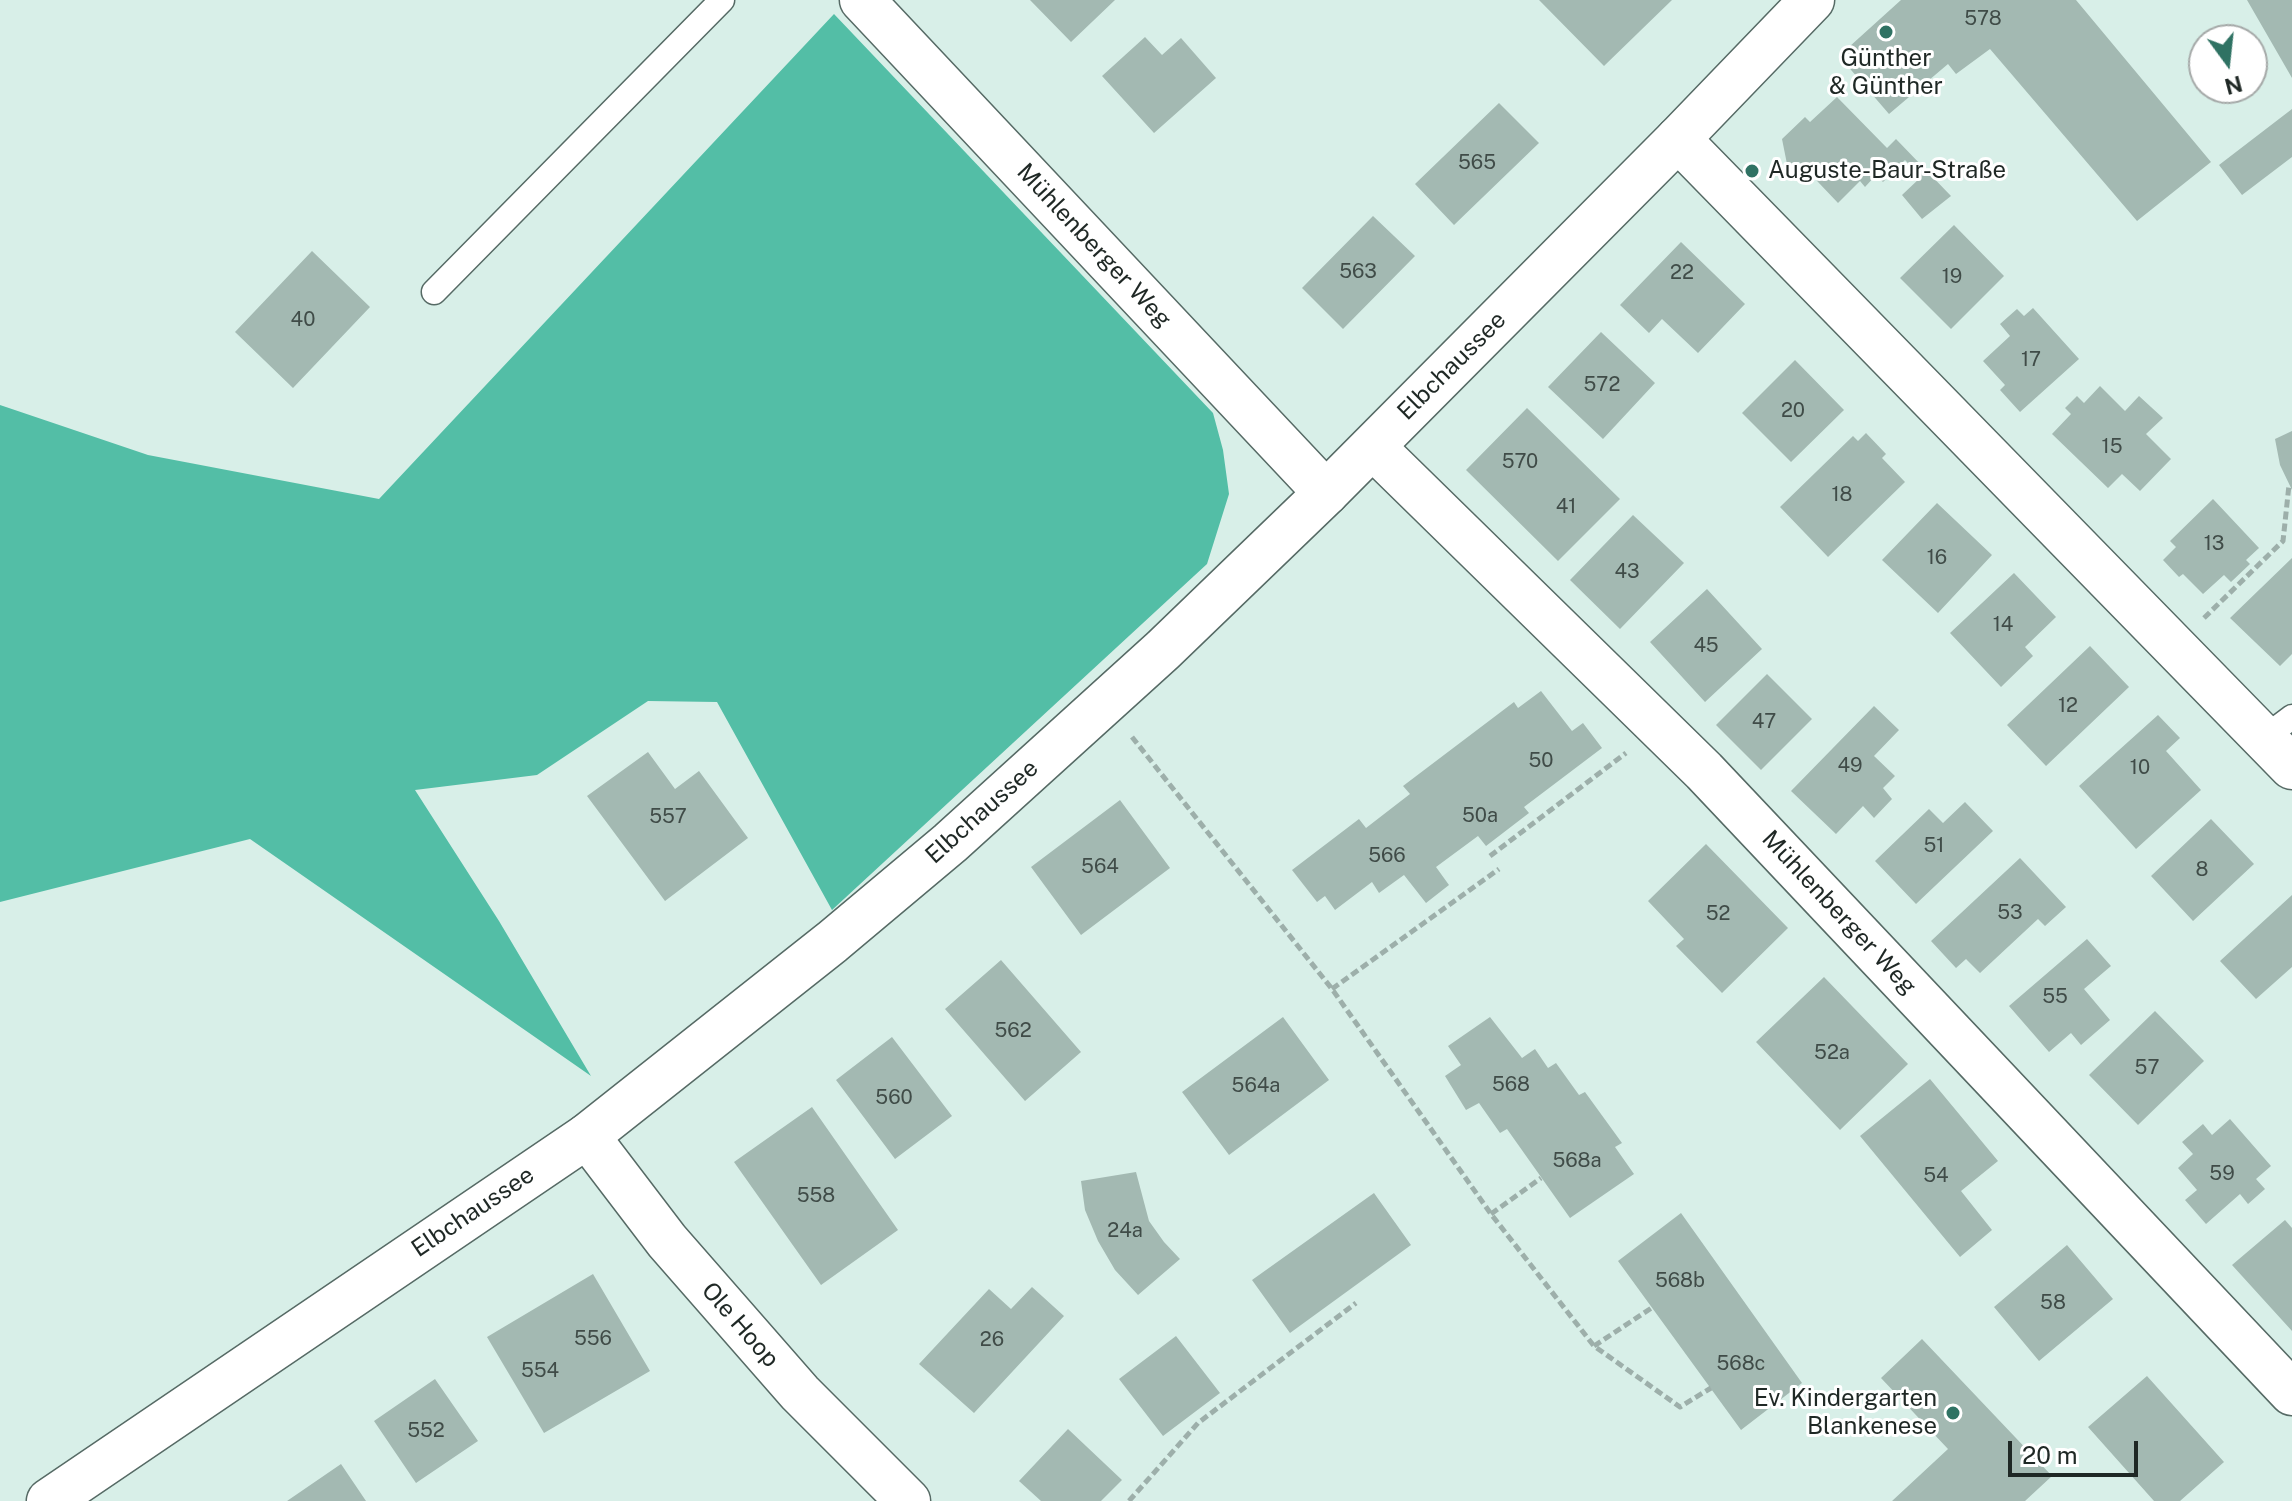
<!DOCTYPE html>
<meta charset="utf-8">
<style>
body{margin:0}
#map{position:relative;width:2292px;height:1501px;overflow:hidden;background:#d8efe8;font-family:"Public Sans",sans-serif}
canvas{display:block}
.north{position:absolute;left:2188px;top:24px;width:80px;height:80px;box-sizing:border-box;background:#fff;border:2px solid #a5a9a8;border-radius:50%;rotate:165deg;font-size:22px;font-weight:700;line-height:32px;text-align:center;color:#1f2825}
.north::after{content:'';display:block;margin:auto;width:28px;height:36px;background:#2f7263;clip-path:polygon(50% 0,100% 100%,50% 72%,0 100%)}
.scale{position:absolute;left:2008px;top:1441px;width:130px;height:36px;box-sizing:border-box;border:4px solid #1f2825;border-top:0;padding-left:10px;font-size:24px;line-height:28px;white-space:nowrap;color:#1f2825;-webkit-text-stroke:6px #fff;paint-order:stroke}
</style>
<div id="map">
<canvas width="2292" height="1501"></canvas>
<div class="north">N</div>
<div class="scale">20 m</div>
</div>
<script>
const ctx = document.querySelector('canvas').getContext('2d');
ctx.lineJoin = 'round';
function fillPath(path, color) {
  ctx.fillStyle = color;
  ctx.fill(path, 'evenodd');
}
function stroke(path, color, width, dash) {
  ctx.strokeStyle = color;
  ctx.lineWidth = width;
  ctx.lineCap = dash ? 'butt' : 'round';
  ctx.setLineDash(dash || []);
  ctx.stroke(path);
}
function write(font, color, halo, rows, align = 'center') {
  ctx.font = font + ' "Public Sans",sans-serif';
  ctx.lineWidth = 6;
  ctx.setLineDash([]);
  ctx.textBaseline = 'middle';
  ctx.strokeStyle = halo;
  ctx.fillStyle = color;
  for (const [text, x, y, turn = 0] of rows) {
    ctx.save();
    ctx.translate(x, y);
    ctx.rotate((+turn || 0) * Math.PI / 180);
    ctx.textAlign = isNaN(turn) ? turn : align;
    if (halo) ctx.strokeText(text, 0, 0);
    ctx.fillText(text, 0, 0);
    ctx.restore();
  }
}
const forest = new Path2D(`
 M834 14 1213 413 1223 450 1229 494 1207 564 832 910 717 702 648 701 537 775 415 790 499 921 591 1076 250 839 0 902V405L148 455 379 499Z`);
const building = new Path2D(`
 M1030 0H1115L1071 42Z
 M1539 0H1672L1604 66Z
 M1901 0H2076L2211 162 2137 221 1990 49 1956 74 1948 64 1889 114 1839 56Z
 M2247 0H2292V78Z
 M1145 37 1162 55 1181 38 1216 78 1154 133 1102 76Z
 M1837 97 1887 148 1896 139 1951 196 1922 219 1902 195 1921 177 1905 160 1883 182 1876 175 1865 187 1860 181 1838 203 1799 162 1787 164 1782 139 1805 117 1810 122Z
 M1499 103 1539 143 1454 225 1415 184Z
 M2292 109V157L2242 195 2219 165Z
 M1373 216 1415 256 1343 329 1302 288Z
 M1954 225 2004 276 1951 329 1900 278Z
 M1681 242 1745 304 1698 353 1662 319 1649 333 1620 305Z
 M312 251 370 307 293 388 235 332Z
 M2033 308 2079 359 2020 412 2000 390 2005 385 1983 361 2010 336 2000 324 2017 309 2024 316Z
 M1601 332 1655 383 1603 439 1548 387Z
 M1795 360 1844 410 1791 462 1742 413Z
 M2100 386 2125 411 2139 396 2163 418 2146 434 2171 459 2140 491 2122 474 2108 488 2052 434 2071 414 2065 408 2077 396 2084 403Z
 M1527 408 1620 499 1558 561 1466 470Z
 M2292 431V490L2280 465 2275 439Z
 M1866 433 1886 454 1882 458 1905 482 1828 557 1780 507 1853 436 1858 441Z
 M2213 499 2259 548 2246 560 2250 564 2231 582 2224 575 2203 594 2183 574 2179 577 2163 560 2176 547 2170 541Z
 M1937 503 1992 555 1938 613 1882 560Z
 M1633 515 1684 563 1620 629 1570 580Z
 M2292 558V654L2280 666 2230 618Z
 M2014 573 2056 617 2025 647 2033 656 2001 687 1950 633Z
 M1707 589 1762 649 1705 702 1650 642Z
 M2090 646 2129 687 2046 766 2007 725Z
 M1767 674 1812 719 1761 770 1716 725Z
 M1541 691 1572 731 1583 723 1602 748 1524 807 1529 813 1486 846 1478 836 1436 867 1449 885 1426 903 1404 875 1379 893 1372 882 1335 910 1325 896 1317 902 1292 870 1359 819 1366 828 1410 794 1403 786 1514 702 1518 708Z
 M1874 706 1899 730 1874 756 1895 776 1883 788 1892 799 1874 818 1863 806 1836 834 1791 791Z
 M2158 715 2180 738 2166 751 2201 790 2136 849 2079 786Z
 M648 752 675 789 699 771 748 838 665 901 587 796Z
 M1120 800 1170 868 1081 935 1031 867Z
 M1965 802 1993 831 1916 904 1875 861 1929 809 1943 823Z
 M2211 819 2254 864 2193 921 2151 876Z
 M1706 844 1788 928 1722 993 1676 946 1684 939 1648 901Z
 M2020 858 2066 907 2045 926 2038 919 1980 973 1966 959 1956 968 1931 941Z
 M2292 895V967L2256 999 2220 961Z
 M2087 939 2111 966 2084 989 2110 1020 2081 1045 2071 1033 2049 1052 2009 1006Z
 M1001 960 1081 1052 1025 1101 945 1009Z
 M1824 977 1908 1064 1840 1130 1756 1042Z
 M2155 1011 2204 1061 2138 1125 2089 1075Z
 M1283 1017 1329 1080 1229 1155 1182 1092Z
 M1490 1017 1522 1058 1535 1049 1548 1068 1556 1063 1579 1095 1585 1092 1622 1143 1615 1147 1634 1174 1570 1218 1507 1129 1500 1133 1479 1103 1466 1110 1445 1076 1461 1065 1448 1046Z
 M892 1037 952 1116 895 1159 836 1080Z
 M1930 1079 1998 1161 1961 1191 1992 1230 1960 1257 1860 1136Z
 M812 1107 898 1230 821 1285 734 1162Z
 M2230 1119 2271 1166 2256 1179 2265 1189 2248 1204 2240 1194 2206 1224 2185 1200 2197 1190 2178 1168 2193 1154 2182 1142 2203 1124 2212 1135Z
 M1136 1172 1149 1221 1164 1242 1180 1259 1138 1295 1115 1270 1098 1241 1085 1210 1081 1181Z
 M1374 1193 1411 1245 1290 1333 1252 1280Z
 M1681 1213 1802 1383 1741 1430 1618 1261Z
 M2285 1220 2292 1228V1331L2232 1265Z
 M2067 1245 2113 1299 2039 1361 1994 1307Z
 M593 1274 650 1371 544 1433 487 1337Z
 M1032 1287 1064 1316 974 1413 919 1364 989 1289 1011 1309Z
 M1176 1336 1220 1393 1163 1436 1119 1379Z
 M1922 1339 2052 1476 2025 1501H1892L1948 1449 1881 1378Z
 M2147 1376 2224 1462 2180 1501H2154L2088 1427Z
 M435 1379 478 1441 416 1483 374 1421Z
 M1068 1429 1122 1480 1101 1501H1041L1019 1481Z
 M341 1464 366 1501H287Z`);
const path = new Path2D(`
 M2204 618 2283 541 2289 485
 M1132 737 1332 989 1491 1214 1594 1346 1680 1407 1711 1388
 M1490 856 1626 753
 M1332 989 1499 869
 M1491 1214 1541 1178
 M1594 1346 1653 1307
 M1129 1501 1198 1423 1356 1303`);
const service = new Path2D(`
 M434 292 722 0
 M2264 738 2292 717`);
const minor = new Path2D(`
 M862 0 1326 493
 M1678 139 2292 767
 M1373 447 1704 771 2292 1393
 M587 1136 667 1241 800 1393 908 1501`);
const tertiary = new Path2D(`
 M49 1501 587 1136 832 942 950 843 1163 650 1326 493 1678 139 1812 0`);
const markers = [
 [1886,32,8,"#2f7263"],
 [1752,171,8,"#2f7263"],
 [1953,1413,8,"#2f7263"]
];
const numberNames = [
 ["578",1983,19],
 ["565",1477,163],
 ["563",1358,272],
 ["22",1682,273],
 ["19",1952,277],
 ["40",303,320],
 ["17",2031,360],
 ["572",1602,385],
 ["20",1793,411],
 ["15",2112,447],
 ["570",1520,462],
 ["18",1842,495],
 ["41",1566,507],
 ["13",2214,544],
 ["16",1937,558],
 ["43",1627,572],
 ["14",2003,625],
 ["45",1706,646],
 ["12",2068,706],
 ["47",1764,722],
 ["50",1541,761],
 ["49",1850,766],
 ["10",2140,768],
 ["50a",1480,816],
 ["557",668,817],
 ["51",1934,846],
 ["566",1387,856],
 ["564",1100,867],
 ["8",2202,870],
 ["53",2010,913],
 ["52",1718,914],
 ["55",2055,997],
 ["562",1013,1031],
 ["52a",1832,1053],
 ["57",2147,1068],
 ["568",1511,1085],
 ["564a",1256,1086],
 ["560",894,1098],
 ["568a",1577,1161],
 ["59",2222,1174],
 ["54",1936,1176],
 ["558",816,1196],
 ["24a",1125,1231],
 ["568b",1680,1281],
 ["58",2053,1303],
 ["556",593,1339],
 ["26",992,1340],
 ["568c",1741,1364],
 ["554",540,1371],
 ["552",426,1431]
];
const poiNames = [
 ["Günther",1886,59],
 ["& Günther",1886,87],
 ["Auguste-Baur-Straße",1768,171,"left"],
 ["Ev. Kindergarten",1937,1399,"right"],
 ["Blankenese",1937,1427,"right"]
];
const streetNames = [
 ["Mühlenberger Weg",1094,246,47],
 ["Elbchaussee",1452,366,-45],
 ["Elbchaussee",982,812,-42],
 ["Mühlenberger Weg",1839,913,47],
 ["Elbchaussee",473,1212,-34],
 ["Ole Hoop",740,1325,49]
];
fillPath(forest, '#53bea6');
fillPath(building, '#a3b9b2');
stroke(service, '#566a65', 27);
stroke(minor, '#566a65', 47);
stroke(tertiary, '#566a65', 47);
stroke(path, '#9dafaa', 5, [8, 4]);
stroke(service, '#fff', 24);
stroke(minor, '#fff', 44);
stroke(tertiary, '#fff', 44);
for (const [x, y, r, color] of markers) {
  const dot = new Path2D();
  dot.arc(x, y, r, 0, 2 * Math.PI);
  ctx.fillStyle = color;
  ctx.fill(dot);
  stroke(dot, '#fff', 3);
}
write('20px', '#404c48', null, numberNames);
write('24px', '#1f2825', '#fff', poiNames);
write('24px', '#1f2825', '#fff', streetNames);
</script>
